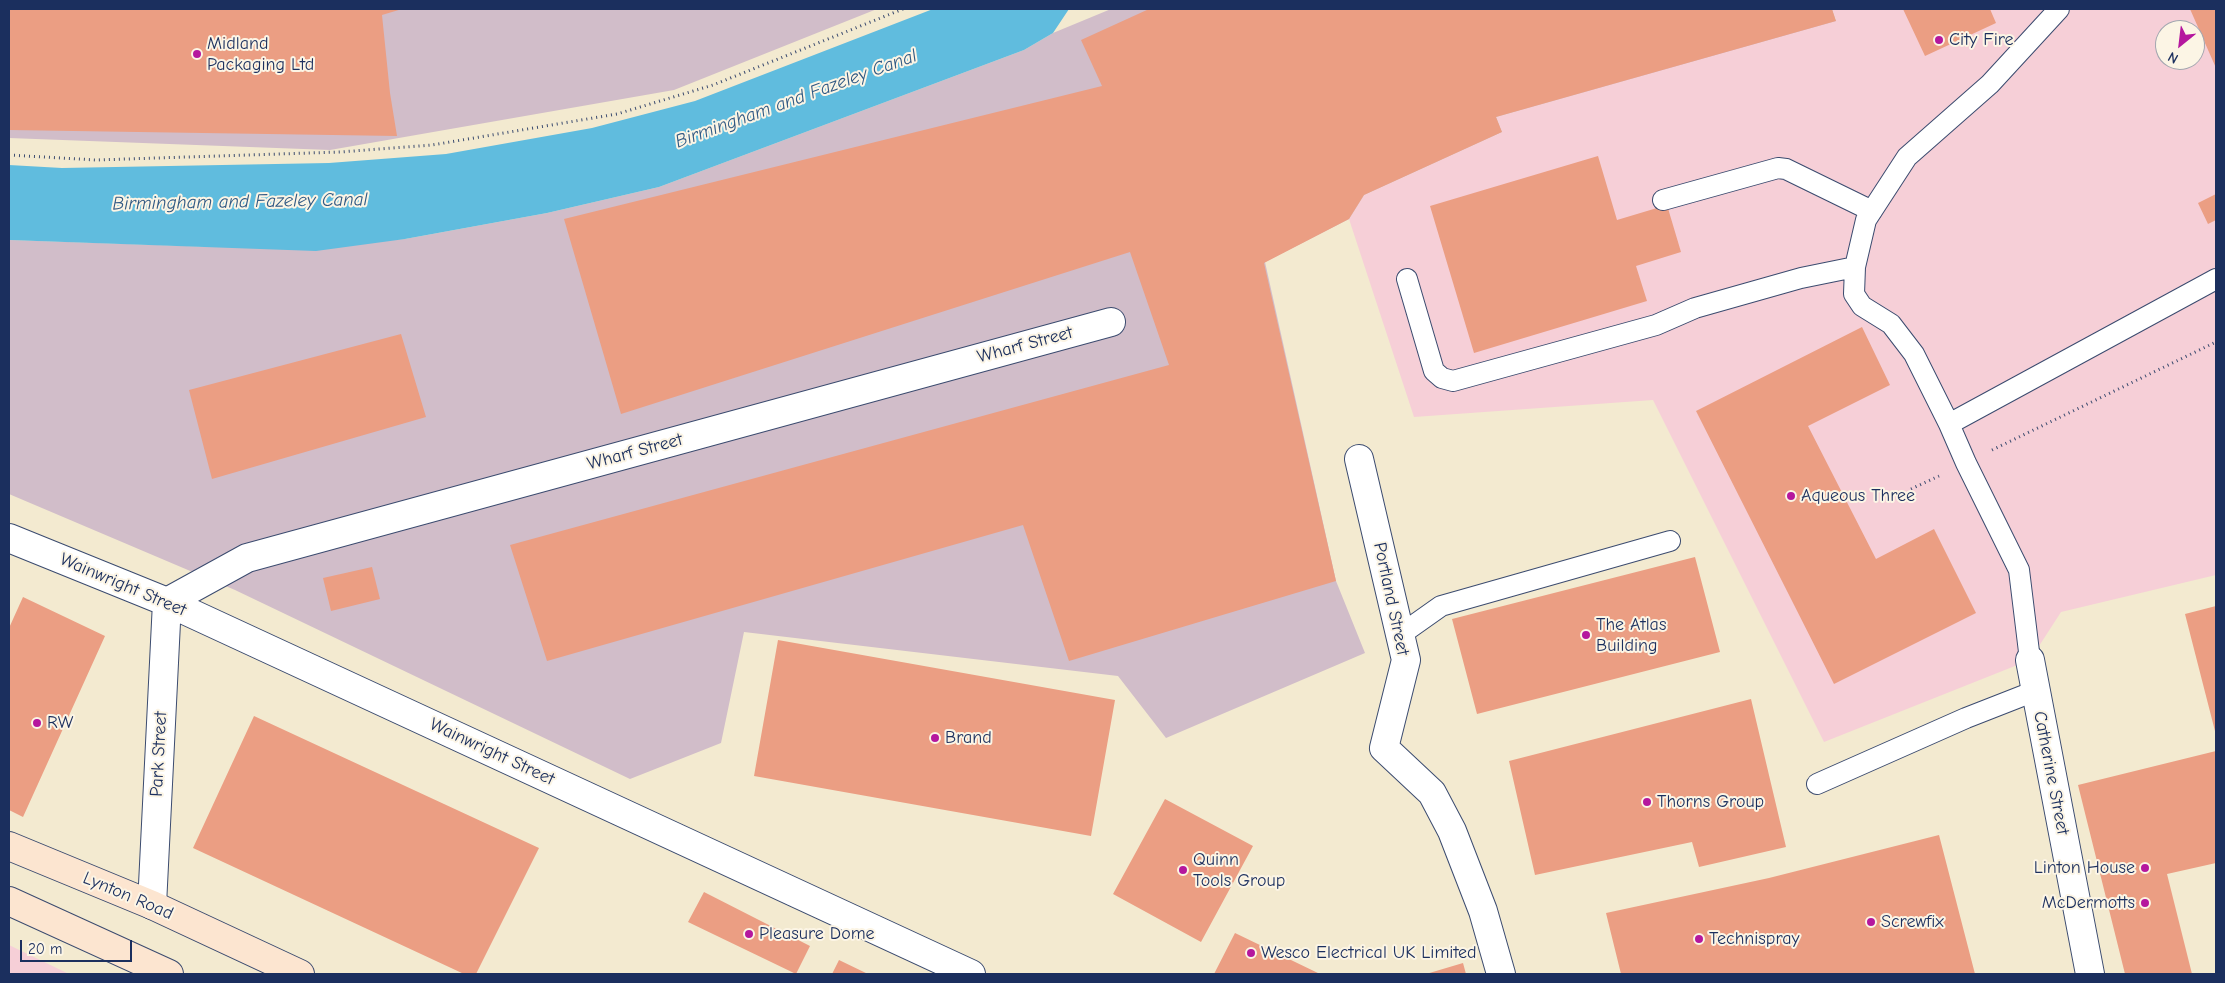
<!DOCTYPE html>
<style>
body{margin:0}
#map{position:relative;width:2225px;height:983px;overflow:hidden;background:#f3ead0;font-family:"Comic Neue",sans-serif}
canvas{display:block}
.frame{position:absolute;inset:0;border:10px solid #1b2f5e;pointer-events:none}
.north{position:absolute;left:2155px;top:20px;width:50px;height:50px;box-sizing:border-box;background:#fcf5e5;border:1px solid #a2a6af;border-radius:50%;rotate:209deg;font-size:14px;font-weight:700;line-height:20px;text-align:center;color:#1b2f5e}
.north::after{content:'';display:block;margin:auto;width:18px;height:22px;background:#b5179e;clip-path:polygon(50% 0,100% 100%,50% 72%,0 100%)}
.scale{position:absolute;left:20px;top:940px;width:112px;height:22px;box-sizing:border-box;border:2px solid #1b2f5e;border-top:0;padding-left:6px;font-size:15px;line-height:18px;white-space:nowrap;color:#1b2f5e;-webkit-text-stroke:4px #fcf5e5;paint-order:stroke}
</style>
<div id="map">
<canvas width="2225" height="983"></canvas>
<div class="frame"></div>
<div class="north">N</div>
<div class="scale">20 m</div>
</div>
<script>
const ctx = document.querySelector('canvas').getContext('2d');
ctx.lineJoin = 'round';
function fillPath(path, color) {
  ctx.fillStyle = color;
  ctx.fill(path, 'evenodd');
}
function stroke(path, color, width, dash) {
  ctx.strokeStyle = color;
  ctx.lineWidth = width;
  ctx.lineCap = dash ? 'butt' : 'round';
  ctx.setLineDash(dash || []);
  ctx.stroke(path);
}
function write(font, color, halo, rows, align = 'center') {
  ctx.font = font + ' "Comic Neue",sans-serif';
  ctx.lineWidth = 4;
  ctx.setLineDash([]);
  ctx.textBaseline = 'middle';
  ctx.strokeStyle = halo;
  ctx.fillStyle = color;
  for (const [text, x, y, turn = 0] of rows) {
    ctx.save();
    ctx.translate(x, y);
    ctx.rotate((+turn || 0) * Math.PI / 180);
    ctx.textAlign = isNaN(turn) ? turn : align;
    if (halo) ctx.strokeText(text, 0, 0);
    ctx.fillText(text, 0, 0);
    ctx.restore();
  }
}
const built = new Path2D(`
 M1832 9H2216V575L2061 612 2030 660 1824 742 1653 400 1414 417 1349 219 1364 195 1502 132 1496 117 1836 20ZM2165 30H2195V60H2165Z
 M9 945 69 974H9Z`);
const industrial = new Path2D(`
 M9 9H877L674 90 330 150 9 138Z
 M1111 9H1832L1836 21 1496 117 1502 132 1364 195 1349 219 1265 262 1336 581 1365 653 1166 738 1118 676 744 632 721 743 630 779 235 590 9 494V240L216 247 405 239 547 213 659 187 1024 50 1053 33Z`);
const water = new Path2D(`
 M933 9H1069L1053 33 1024 50 659 187 547 213 405 239 316 251 9 240V165L62 168 329 163 446 154 592 128 695 101Z`);
const building = new Path2D(`
 M9 9H402L382 15 390 93 397 136 9 130Z
 M1149 9H1832L1836 21 1496 117 1502 132 1364 195 1349 219 1264 263 1336 581 1069 661 1023 525 547 661 510 545 1169 365 1130 252 621 414 564 219 1102 86 1081 40Z
 M1903 9H1990L1996 23 1925 56Z
 M2190 9H2216V68Z
 M1598 156 1617 220 1667 205 1681 252 1636 266 1647 301 1474 353 1430 206Z
 M2216 194V220L2208 224 2198 203Z
 M1862 327 1890 385 1808 426 1876 559 1934 529 1976 613 1834 684 1696 411Z
 M401 334 426 417 212 479 189 390Z
 M1695 557 1720 652 1477 714 1452 619Z
 M372 567 380 599 331 611 323 578Z
 M23 597 105 636 23 817 9 810V628Z
 M2216 606V735L2185 614Z
 M778 640 1115 700 1091 836 754 776Z
 M1751 699 1786 847 1699 867 1692 842 1535 875 1509 761Z
 M254 716 539 848 476 974H464L193 848Z
 M2216 751V863L2167 874 2192 974H2125L2078 785Z
 M1165 799 1253 846 1201 942 1113 894Z
 M1939 835 1975 974H1621L1606 913 1769 878Z
 M704 892 810 946 796 974 688 922Z
 M1235 933 1320 974H1214Z
 M839 960 868 974H832Z
 M1463 963 1466 974H1426Z`);
const path = new Path2D(`
 M9 155 96 160 340 152 432 145 617 114 713 85 903 9
 M1992 450 2216 342
 M1911 489 1939 476`);
const lane = new Path2D(`
 M2059 9 1990 84 1907 157 1866 220 1855 267 1854 294 1862 306 1891 324 1914 354 1949 424 2216 279
 M1663 200 1778 168 1786 169 1872 211
 M1407 279 1434 371 1442 378 1453 381 1656 325 1695 308 1801 278 1855 267
 M1949 424 1966 463 2019 570 2030 660
 M1400 635 1441 606 1670 541
 M1817 784 1966 718 2035 691`);
const street = new Path2D(`
 M1359 459 1406 660 1384 748 1432 793 1452 831 1483 911 1501 974
 M9 538 167 602 971 974
 M2030 660 2090 974
 M152 905 167 602 247 558 1111 322`);
const secondary = new Path2D(`
 M9 846 152 905 300 974
 M9 901 169 974`);
const markers = [
 [1939,40,5,"#b5179e"],
 [197,54,5,"#b5179e"],
 [1791,496,5,"#b5179e"],
 [1586,635,5,"#b5179e"],
 [37,723,5,"#b5179e"],
 [935,738,5,"#b5179e"],
 [1647,802,5,"#b5179e"],
 [2145,868,5,"#b5179e"],
 [1183,870,5,"#b5179e"],
 [2145,903,5,"#b5179e"],
 [1871,922,5,"#b5179e"],
 [749,934,5,"#b5179e"],
 [1699,939,5,"#b5179e"],
 [1251,953,5,"#b5179e"]
];
const poiNames = [
 ["City Fire",1949,40],
 ["Midland",207,44],
 ["Packaging Ltd",207,65],
 ["Aqueous Three",1801,496],
 ["The Atlas",1596,625],
 ["Building",1596,646],
 ["RW",47,723],
 ["Brand",945,738],
 ["Thorns Group",1657,802],
 ["Quinn",1193,860],
 ["Tools Group",1193,881],
 ["Linton House",2135,868,"right"],
 ["McDermotts",2135,903,"right"],
 ["Screwfix",1881,922],
 ["Pleasure Dome",759,934],
 ["Technispray",1709,939],
 ["Wesco Electrical UK Limited",1261,953]
];
const streetNames = [
 ["Wharf Street",1025,345,-15],
 ["Wharf Street",635,452,-15],
 ["Wainwright Street",123,585,23],
 ["Portland Street",1391,599,78],
 ["Wainwright Street",492,752,25],
 ["Park Street",159,754,-87],
 ["Catherine Street",2051,773,79],
 ["Lynton Road",128,896,23]
];
const waterNames = [
 ["Birmingham and Fazeley Canal",796,99,-20],
 ["Birmingham and Fazeley Canal",240,202,-1]
];
fillPath(built, '#f6cfd7');
fillPath(industrial, '#d1bdc9');
fillPath(water, '#60bcde');
fillPath(building, '#eb9e83');
stroke(lane, '#3b4b6f', 22);
stroke(street, '#3b4b6f', 30);
stroke(secondary, '#3b4b6f', 30);
stroke(path, '#3b4b6f', 3, [1, 4]);
stroke(lane, '#fff', 20);
stroke(street, '#fff', 28);
stroke(secondary, '#fce5d0', 28);
for (const [x, y, r, color] of markers) {
  const dot = new Path2D();
  dot.arc(x, y, r, 0, 2 * Math.PI);
  ctx.fillStyle = color;
  ctx.fill(dot);
  stroke(dot, '#fcf5e5', 2);
}
write('18px', '#1b2f5e', '#fcf5e5', poiNames, 'left');
write('18px', '#1b2f5e', '#fcf5e5', streetNames);
write('italic 19px', '#305984', '#fcf5e5', waterNames);
</script>
